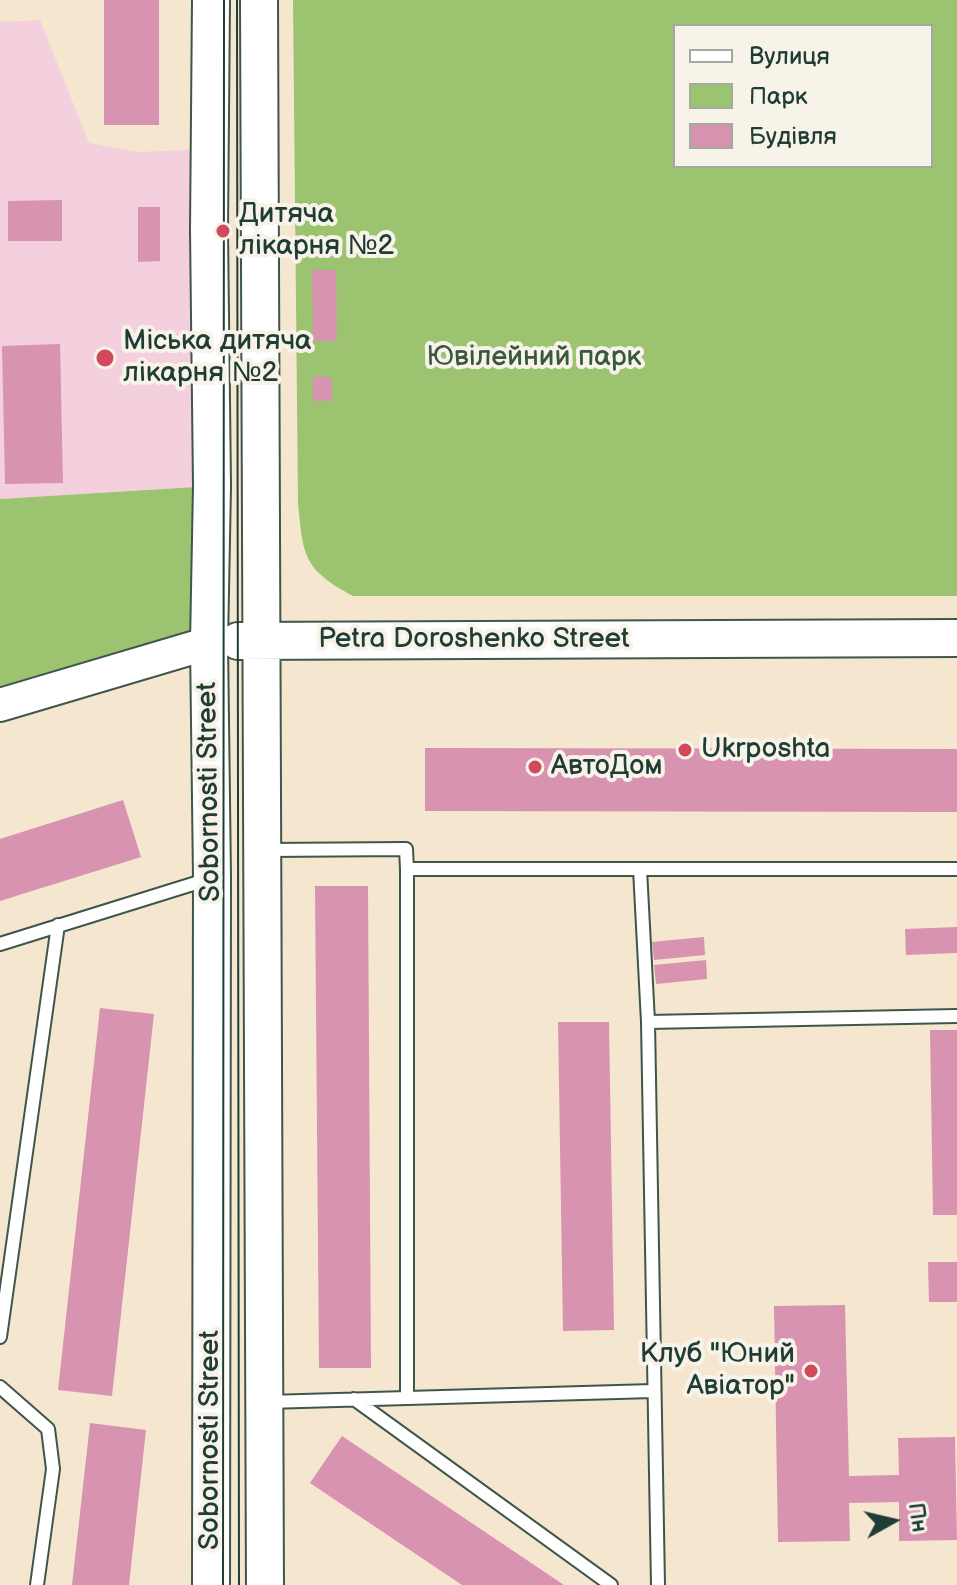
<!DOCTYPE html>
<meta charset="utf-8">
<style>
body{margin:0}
#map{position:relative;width:957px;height:1585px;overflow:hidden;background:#f5e6d0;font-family:"Balsamiq Sans",sans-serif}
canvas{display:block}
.legend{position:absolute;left:673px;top:24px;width:260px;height:144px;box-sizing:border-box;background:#f7f3e8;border:2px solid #a1aaa0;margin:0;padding:10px 14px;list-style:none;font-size:24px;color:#1f3d34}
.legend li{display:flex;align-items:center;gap:16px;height:40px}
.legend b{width:40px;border:2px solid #a1aaa0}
.north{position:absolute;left:853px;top:1481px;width:80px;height:80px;-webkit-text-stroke:6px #f7f3e8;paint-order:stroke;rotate:82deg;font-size:22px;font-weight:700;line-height:32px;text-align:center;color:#1f3d34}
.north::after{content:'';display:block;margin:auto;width:28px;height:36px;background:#1f3d34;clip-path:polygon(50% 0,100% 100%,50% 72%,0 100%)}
</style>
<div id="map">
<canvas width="957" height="1585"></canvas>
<ul class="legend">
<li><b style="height:10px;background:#fff"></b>Вулиця</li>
<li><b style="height:22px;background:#9cc470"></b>Парк</li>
<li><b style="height:22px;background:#d793b0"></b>Будівля</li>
</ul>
<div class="north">Пн</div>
</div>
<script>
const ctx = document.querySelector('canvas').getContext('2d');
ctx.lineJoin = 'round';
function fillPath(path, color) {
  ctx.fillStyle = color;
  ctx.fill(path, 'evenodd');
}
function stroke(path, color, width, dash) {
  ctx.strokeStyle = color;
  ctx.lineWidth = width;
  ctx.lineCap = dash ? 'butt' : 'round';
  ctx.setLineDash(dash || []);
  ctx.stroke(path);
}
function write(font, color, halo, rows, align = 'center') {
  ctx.font = font + ' "Balsamiq Sans",sans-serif';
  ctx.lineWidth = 8;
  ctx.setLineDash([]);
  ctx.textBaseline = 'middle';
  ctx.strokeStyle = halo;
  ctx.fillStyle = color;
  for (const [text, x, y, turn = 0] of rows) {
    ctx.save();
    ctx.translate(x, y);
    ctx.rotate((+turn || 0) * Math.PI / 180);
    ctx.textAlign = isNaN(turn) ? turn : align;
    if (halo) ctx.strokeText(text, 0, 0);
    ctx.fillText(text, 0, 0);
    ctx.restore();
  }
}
const built = new Path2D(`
 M40 20 89 143 138 152 210 149 212 486 0 499V22Z`);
const green = new Path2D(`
 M293 0H957V596H353C303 569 303 556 298 502ZM675 26H931V166H675Z
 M212 486 209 643 0 705V499Z`);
const building = new Path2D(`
 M104 0H159V125H104Z
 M62 200V241H8V201Z
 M138 207H160V261L138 262Z
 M312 270H336L337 341H313Z
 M60 344 63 483 5 484 2 346Z
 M313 377H331L332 401H313Z
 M425 748 957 749V812L425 811Z
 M123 800 141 857 0 901V839Z
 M315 886H368L371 1368H319Z
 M957 927V953L906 955 905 929Z
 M704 937 705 955 654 960 652 942Z
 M706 960 707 979 656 984 654 965Z
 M100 1008 154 1014 112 1396 58 1390Z
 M558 1022H609L614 1330 563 1331Z
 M930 1030H957V1215H933Z
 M928 1262H957V1302H929Z
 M845 1305 849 1476 899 1475 898 1438 955 1437 957 1540 899 1541V1502L849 1503 850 1541 778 1542 774 1306Z
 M90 1423 146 1430 129 1585H72Z
 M342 1436 564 1585H462L310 1483Z`);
const service = new Path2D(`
 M266 850 406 849 407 869
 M640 869 648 1022
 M0 944 209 879
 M0 1337 58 925
 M0 1387 48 1429 53 1469 37 1585
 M407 1398V869H957
 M354 1399 611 1585
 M267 1402 653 1391
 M658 1585 648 1022 957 1016`);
const tertiary = new Path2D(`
 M0 705 209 643`);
const secondary = new Path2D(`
 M211 0 209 230 212 486 209 643 212 878 211 1585
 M259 0 265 1585
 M238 641 957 638`);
const tram = new Path2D(`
 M237 0 239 1585
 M223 1585 224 0`);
const markers = [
 [223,231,8,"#d1495b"],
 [105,358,10,"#d1495b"],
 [685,750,8,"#d1495b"],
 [535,767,8,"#d1495b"],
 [811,1371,8,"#d1495b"]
];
const poiNames = [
 ["Дитяча",239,215],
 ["лікарня №2",239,247],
 ["Міська дитяча",123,342],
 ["лікарня №2",123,374],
 ["Ukrposhta",701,750],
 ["АвтоДом",551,767],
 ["Клуб \"Юний",795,1355,"right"],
 ["Авіатор\"",795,1387,"right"]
];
const parkNames = [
 ["Ювілейний парк",534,358]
];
const streetNames = [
 ["Petra Doroshenko Street",474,640],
 ["Sobornosti Street",210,792,-91],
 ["Sobornosti Street",211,1440,-90]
];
fillPath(built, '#f4cfde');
fillPath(green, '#9cc470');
fillPath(building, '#d793b0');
stroke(service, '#3f564b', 16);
stroke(tertiary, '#3f564b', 36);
stroke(secondary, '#3f564b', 40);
stroke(service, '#fff', 12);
stroke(tertiary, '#fff', 32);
stroke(secondary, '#fff', 36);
stroke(tram, '#1f3d34', 2);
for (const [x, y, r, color] of markers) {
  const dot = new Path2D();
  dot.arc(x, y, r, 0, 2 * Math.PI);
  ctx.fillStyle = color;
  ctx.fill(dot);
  stroke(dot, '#f7f3e8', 3);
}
write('28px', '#1f3d34', '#f7f3e8', poiNames, 'left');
write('28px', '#385840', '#f7f3e8', parkNames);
write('28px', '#1f3d34', '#f7f3e8', streetNames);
</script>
